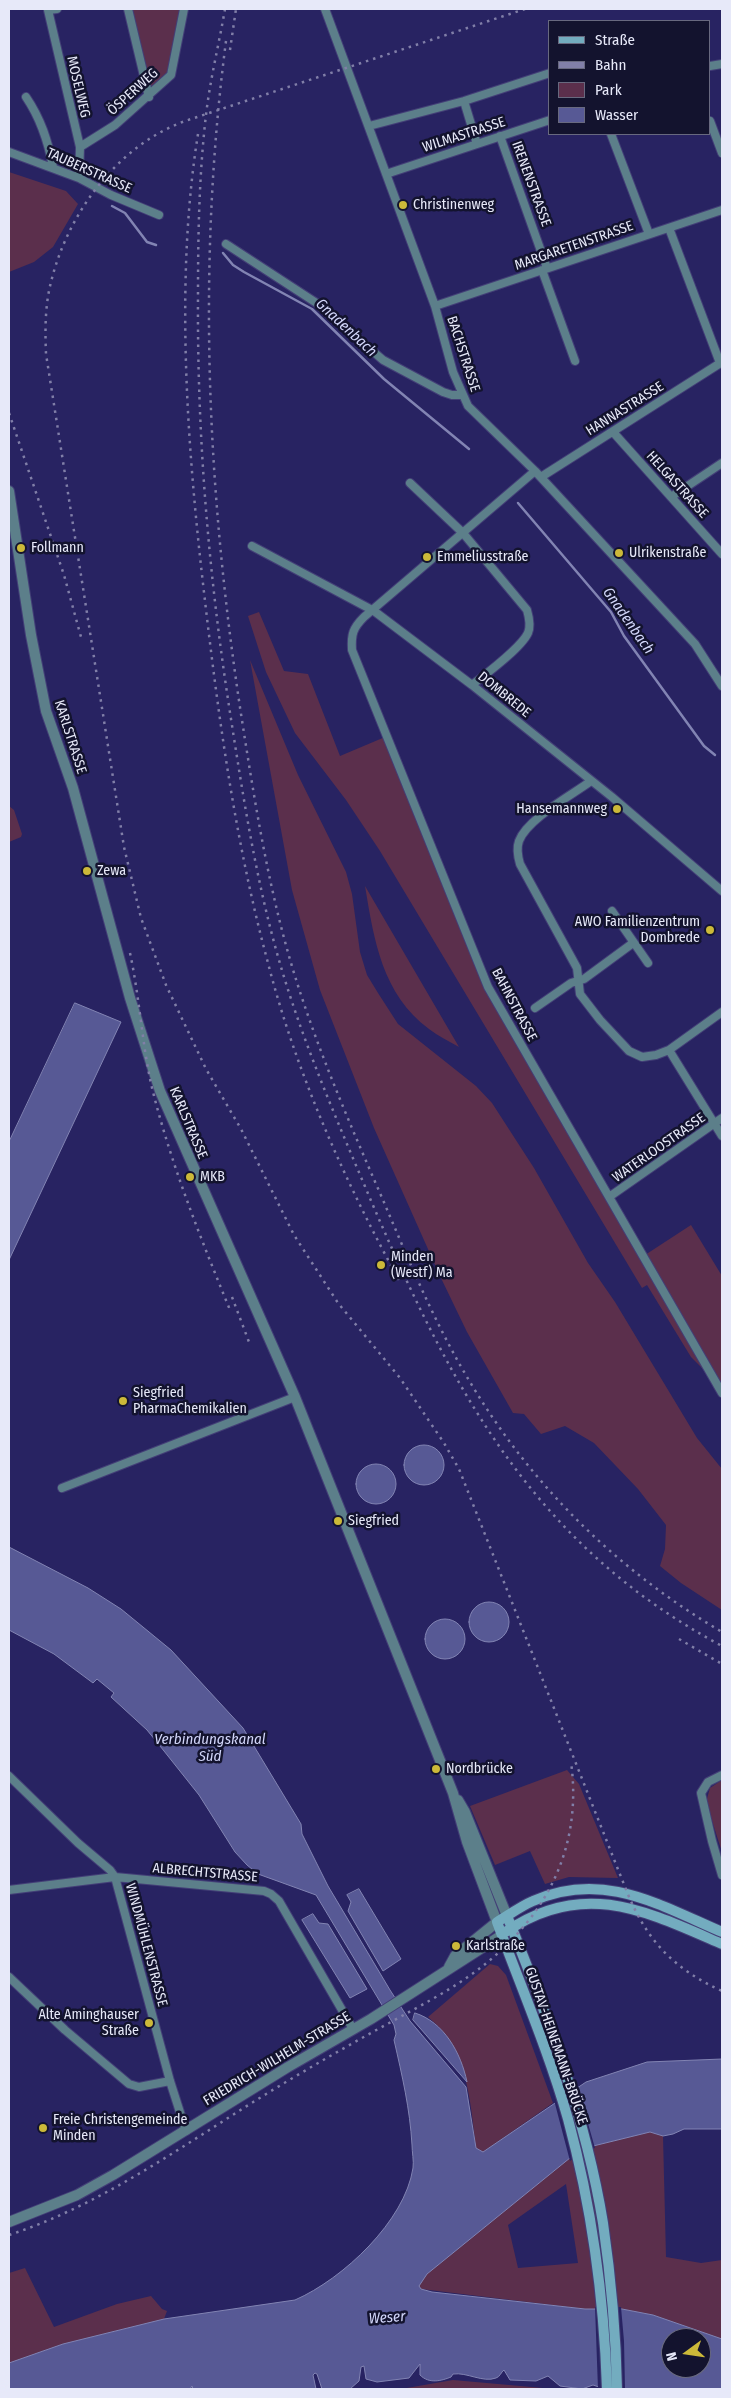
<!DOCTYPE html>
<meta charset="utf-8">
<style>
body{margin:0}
#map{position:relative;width:731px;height:2398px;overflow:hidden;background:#282362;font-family:"Fira Sans Condensed",sans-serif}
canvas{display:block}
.frame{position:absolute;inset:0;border:10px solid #e7e9f9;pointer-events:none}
.legend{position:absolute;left:548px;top:20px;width:162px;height:115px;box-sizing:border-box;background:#13132e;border:1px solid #68697f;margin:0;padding:6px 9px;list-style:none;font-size:15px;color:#e7e9f9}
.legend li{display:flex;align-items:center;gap:10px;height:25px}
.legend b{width:25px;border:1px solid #68697f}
.north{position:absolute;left:661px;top:2328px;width:50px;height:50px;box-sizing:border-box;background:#13132e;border:1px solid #68697f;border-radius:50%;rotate:256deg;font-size:14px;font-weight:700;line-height:20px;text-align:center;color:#e7e9f9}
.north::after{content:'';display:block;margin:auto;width:18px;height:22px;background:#ccb939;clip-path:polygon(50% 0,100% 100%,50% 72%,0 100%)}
</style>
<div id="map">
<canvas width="731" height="2398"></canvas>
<div class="frame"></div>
<ul class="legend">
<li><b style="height:6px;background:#73acbf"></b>Straße</li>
<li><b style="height:6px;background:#817fa8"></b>Bahn</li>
<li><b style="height:14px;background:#5b2f4c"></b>Park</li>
<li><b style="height:14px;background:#575995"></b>Wasser</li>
</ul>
<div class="north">N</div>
</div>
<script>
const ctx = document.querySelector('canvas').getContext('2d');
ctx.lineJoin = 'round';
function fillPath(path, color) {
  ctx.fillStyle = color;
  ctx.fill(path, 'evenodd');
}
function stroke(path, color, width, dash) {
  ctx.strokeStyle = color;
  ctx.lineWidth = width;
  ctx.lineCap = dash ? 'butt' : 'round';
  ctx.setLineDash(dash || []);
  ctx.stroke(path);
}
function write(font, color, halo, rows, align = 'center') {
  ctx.font = font + ' "Fira Sans Condensed",sans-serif';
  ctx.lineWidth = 5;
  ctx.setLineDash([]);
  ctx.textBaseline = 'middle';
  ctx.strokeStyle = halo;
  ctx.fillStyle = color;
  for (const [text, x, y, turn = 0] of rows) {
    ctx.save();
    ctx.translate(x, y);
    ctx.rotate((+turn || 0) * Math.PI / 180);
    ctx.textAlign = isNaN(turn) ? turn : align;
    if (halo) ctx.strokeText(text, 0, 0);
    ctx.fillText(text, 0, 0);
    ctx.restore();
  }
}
const green = new Path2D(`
 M130 9H180L169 71 158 84 151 88Z
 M9 172 66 191 78 204 53 247 34 262 9 272Z
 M259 612 284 671 308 674 340 756 385 737 488 987 706 1372 691 1357 647 1285 642 1288 380 851 346 800 295 733 266 672 248 616Z
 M250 660 298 775 346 872 352 894 360 952 367 975 378 993 398 1024 476 1086 492 1103 534 1168 588 1263 615 1302 697 1438 722 1469V1610L681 1583 660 1566 665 1549 666 1525 638 1489 594 1443 565 1426 541 1434 524 1414 513 1413 467 1332 440 1276 374 1128 320 990 292 890Z
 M9 806 14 810 22 834 21 837 9 842Z
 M365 886 459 1047C449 1041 438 1036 429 1029 382 994 374 940 365 886Z
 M691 1225 722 1276V1384L707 1362 645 1255Z
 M567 1770 579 1784 618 1878 569 1877 545 1884 530 1851 495 1865 470 1806Z
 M722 1780V1852L706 1802 710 1788Z
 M490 1964 498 1966 506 1975 553 2103 483 2152 476 2148C470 2100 468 2049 428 2017Z
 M650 2132 663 2136 666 2257 701 2263 722 2260V2339L653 2315 622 2309H585L421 2289 419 2286 427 2274 581 2149ZM566 2184 578 2263 518 2268 508 2225Z
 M25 2268 54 2327 117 2304 151 2296 162 2309 167 2311 164 2319 63 2344 9 2363V2273Z
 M453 2380 554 2389H401Z`);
const water = new Path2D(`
 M75 1003 121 1022 9 1260V1142Z
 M404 1465a20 20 0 1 1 40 0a20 20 0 1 1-40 0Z
 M356 1484a20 20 0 1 1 40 0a20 20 0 1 1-40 0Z
 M9 1547 88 1588 121 1609 171 1650 243 1728 301 1824 302 1834 328 1886 390 1990 410 2021 466 2087 476 2148 483 2152 586 2082 647 2062 722 2059V2129H684L673 2134 663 2136 650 2132 581 2149 427 2274 419 2286 421 2289 432 2292 585 2309H622L653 2315 722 2339V2389H605L593 2385 582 2389 560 2386 548 2376 536 2381 510 2380 504 2370C501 2372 500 2377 496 2378 483 2383 467 2372 453 2374L451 2377C441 2381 429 2384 420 2375V2364L409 2378 377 2382 366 2379 364 2366 361 2367 359 2381 350 2389H322L317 2374 315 2373 313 2375 316 2389H193L192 2386 190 2389H9V2363L63 2344 164 2319 295 2300C343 2279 405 2221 413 2168 414 2161 412 2152 412 2145 410 2109 402 2075 394 2040L396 2034 394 2025 316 1895 258 1874 247 1865 235 1852 199 1795 164 1751 147 1730 111 1697 114 1693 97 1679 93 1683 54 1654 9 1630ZM671 2338H701V2368H671Z
 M469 1622a20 20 0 1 1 40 0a20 20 0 1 1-40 0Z
 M425 1639a20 20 0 1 1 40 0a20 20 0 1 1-40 0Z
 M359 1889 401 1959 383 1971 348 1911 351 1902 347 1895Z
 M313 1914 319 1923 328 1924 367 1989 350 1998 302 1920Z
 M415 2013C444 2022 461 2053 467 2082L413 2020Z`);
const pier = new Path2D(`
 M577 2085 595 2148 582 2152 570 2161 554 2100Z
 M595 2307H621L624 2341 625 2389H598Z`);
const stream = new Path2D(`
 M112 206 125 213 147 242 156 245
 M223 253 233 265 244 272 312 309 384 379 469 449
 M518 503 611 612 624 636 704 746 715 755`);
const minor = new Path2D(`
 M57 9 48 10 80 147 79 178
 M128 9 149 97
 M325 9 435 306 453 372 468 406 535 471 695 644 722 686
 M710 66 722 64
 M26 97C41 119 48 141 53 167
 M464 101 477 144
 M710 121 722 153
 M369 126 464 101 550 73
 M611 134 649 234
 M500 136 547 268
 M80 147 115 125 171 75 184 9
 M9 152 79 178 111 195 159 215
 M386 174 550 120
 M669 228 720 363
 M226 244 318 304 383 360 443 392 452 395H462
 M542 270 575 361
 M435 306 722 210
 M613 432 722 554
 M535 471 364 617C353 628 351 634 352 650L488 987 722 1393
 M541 477 722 362
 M410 483 463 533 527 610C529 617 531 626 528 633 521 648 486 674 472 685
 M671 497 722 463
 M252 546 374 611 472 685 612 797 722 891
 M591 781C572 795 527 819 519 841 516 849 518 857 520 864L577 968 580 994 600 1020 629 1051 642 1057 656 1055 669 1050 722 1012
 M612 911 648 963
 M535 1008 571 983 584 979 633 943
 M669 1050 722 1136
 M609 1197 722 1118
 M62 1488 295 1397
 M722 1775 708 1782 701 1793 712 1841 722 1875
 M9 1776 78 1843 110 1870 115 1877 170 2081 186 2131
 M9 1890 115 1877 264 1891 271 1894 279 1901 353 2029
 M9 1977 65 2030 129 2084 139 2087 170 2081`);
const tertiary = new Path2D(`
 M9 491 31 635 46 711 73 788 130 998 160 1091 295 1397 453 1793 467 1842 497 1922 455 1956 449 1967
 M458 1800 465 1812 507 1916
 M9 2222 77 2195 113 2175 288 2067 371 2019 502 1935`);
const secondary = new Path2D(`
 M507 1916C547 2014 586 2118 603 2223 611 2278 616 2334 617 2389
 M507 1931C584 1879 646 1911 722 1944
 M607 2389C604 2297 592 2208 568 2119 549 2052 521 1987 497 1922 509 1915 521 1906 533 1901 603 1870 659 1905 722 1932`);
const rail = new Path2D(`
 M225 9C219 44 210 80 206 115 199 175 198 236 198 296 197 438 209 579 231 719 244 802 257 886 281 967 305 1048 339 1125 372 1203 453 1391 534 1545 722 1646
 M525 9 185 121C117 146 68 213 51 282 45 305 45 330 46 354L124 847 141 918 166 985 206 1069 241 1129 294 1235 338 1303 400 1378 444 1443 459 1469 627 1892C647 1941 674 1969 722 1991
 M226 41C197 265 207 490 241 714 254 797 267 881 291 963 315 1044 349 1122 383 1200 409 1261 435 1324 470 1382 532 1486 617 1570 722 1632
 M230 50 236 9
 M198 134C176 271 186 429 201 566 216 699 233 834 268 963 296 1072 345 1182 399 1280
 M9 413 64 575 81 637
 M130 953C140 999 142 1047 153 1092 172 1167 201 1239 230 1310
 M232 1297 249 1342
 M679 1639 722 1664
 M9 2235C110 2202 195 2136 286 2082 321 2061 356 2041 391 2022 447 1991 488 1971 529 1920 565 1874 579 1820 571 1762`);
const markers = [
 [403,205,5,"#ccb939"],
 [21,548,5,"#ccb939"],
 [619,553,5,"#ccb939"],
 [427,557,5,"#ccb939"],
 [617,809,5,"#ccb939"],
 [87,871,5,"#ccb939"],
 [710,930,5,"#ccb939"],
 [190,1177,5,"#ccb939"],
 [381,1265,5,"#ccb939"],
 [123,1401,5,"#ccb939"],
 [338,1521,5,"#ccb939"],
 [436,1769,5,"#ccb939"],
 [456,1946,5,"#ccb939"],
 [149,2023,5,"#ccb939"],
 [43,2128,5,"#ccb939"]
];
const streetNames = [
 ["MOSELWEG",78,87,77],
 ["ÖSPERWEG",133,92,-42],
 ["WILMASTRASSE",464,135,-18],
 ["TAUBERSTRASSE",89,171,24],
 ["IRENENSTRASSE",531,184,70],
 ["MARGARETENSTRASSE",574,246,-19],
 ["BACHSTRASSE",463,354,72],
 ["HANNASTRASSE",625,409,-32],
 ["HELGASTRASSE",677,485,48],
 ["DOMBREDE",504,695,39],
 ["KARLSTRASSE",70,737,72],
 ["BAHNSTRASSE",514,1005,62],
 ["KARLSTRASSE",188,1123,67],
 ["WATERLOOSTRASSE",659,1148,-35],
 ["ALBRECHTSTRASSE",205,1873,5],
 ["WINDMÜHLENSTRASSE",146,1945,75],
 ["GUSTAV-HEINEMANN-BRÜCKE",556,2046,71],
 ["FRIEDRICH-WILHELM-STRASSE",277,2059,-31]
];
const poiNames = [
 ["Christinenweg",413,205],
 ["Follmann",31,548],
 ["Ulrikenstraße",629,553],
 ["Emmeliusstraße",437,557],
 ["Hansemannweg",607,809,"right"],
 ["Zewa",97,871],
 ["AWO Familienzentrum",700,922,"right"],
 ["Dombrede",700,938,"right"],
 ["MKB",200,1177],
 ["Minden",391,1257],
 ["(Westf) Ma",391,1273],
 ["Siegfried",133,1393],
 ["PharmaChemikalien",133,1409],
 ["Siegfried",348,1521],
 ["Nordbrücke",446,1769],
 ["Karlstraße",466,1946],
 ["Alte Aminghauser",139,2015,"right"],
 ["Straße",139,2031,"right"],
 ["Freie Christengemeinde",53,2120],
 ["Minden",53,2136]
];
const waterNames = [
 ["Gnadenbach",346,328,43],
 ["Gnadenbach",628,621,55],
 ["Verbindungskanal",210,1740],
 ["Süd",210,1757],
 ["Weser",387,2318,-4]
];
fillPath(green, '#5b2f4c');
fillPath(water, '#575995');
stroke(water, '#8284b3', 1);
fillPath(pier, '#282362');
stroke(stream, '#8284b3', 2.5);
stroke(minor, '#433f77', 10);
stroke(tertiary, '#433f77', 12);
stroke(secondary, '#433f77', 12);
stroke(minor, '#5c7f8a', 8);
stroke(tertiary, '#5c7f8a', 10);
stroke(secondary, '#73acbf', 10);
stroke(rail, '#817fa8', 2.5, [2.5, 5]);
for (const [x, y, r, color] of markers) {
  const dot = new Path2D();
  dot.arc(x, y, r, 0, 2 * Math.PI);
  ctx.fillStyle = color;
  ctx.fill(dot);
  stroke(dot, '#13132e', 2);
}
write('14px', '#e7e9f9', '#13132e', streetNames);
write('14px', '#e7e9f9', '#13132e', poiNames, 'left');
write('italic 15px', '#d2d6fa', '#13132e', waterNames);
</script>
